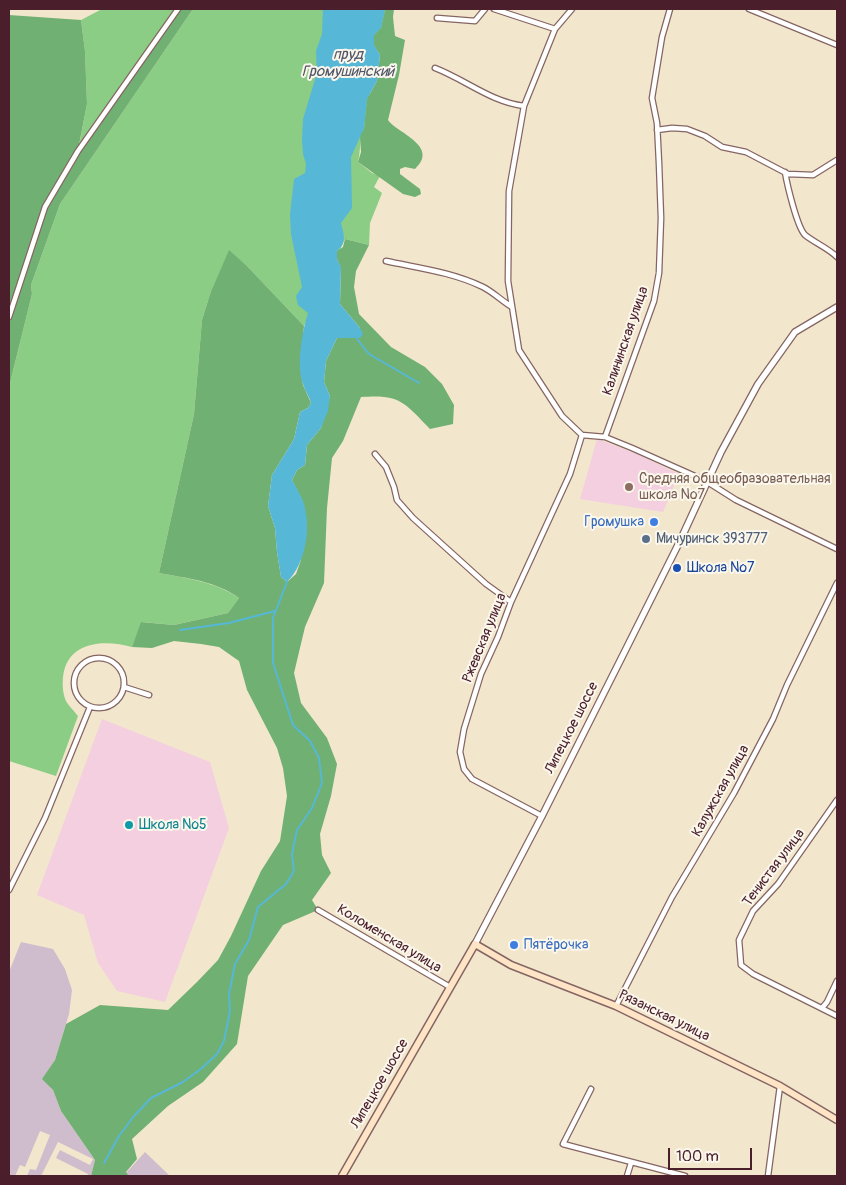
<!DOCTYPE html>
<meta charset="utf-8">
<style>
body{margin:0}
#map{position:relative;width:846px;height:1185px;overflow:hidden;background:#f2e7cc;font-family:Pangolin,sans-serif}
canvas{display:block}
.frame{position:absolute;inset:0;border:10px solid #4a1f2b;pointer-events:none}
.scale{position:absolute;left:668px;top:1148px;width:84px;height:22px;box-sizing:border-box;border:2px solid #4a1f2b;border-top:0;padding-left:6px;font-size:15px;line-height:18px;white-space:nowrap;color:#4a1f2b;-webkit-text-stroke:4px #fbf7ec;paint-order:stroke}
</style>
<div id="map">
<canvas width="846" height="1185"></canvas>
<div class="frame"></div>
<div class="scale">100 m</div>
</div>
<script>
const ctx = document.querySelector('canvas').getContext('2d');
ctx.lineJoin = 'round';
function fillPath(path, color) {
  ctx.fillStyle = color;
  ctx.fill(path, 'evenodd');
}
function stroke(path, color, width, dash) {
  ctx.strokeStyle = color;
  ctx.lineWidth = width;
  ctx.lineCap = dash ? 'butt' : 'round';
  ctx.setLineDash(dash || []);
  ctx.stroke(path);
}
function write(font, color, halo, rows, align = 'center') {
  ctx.font = font + ' Pangolin,sans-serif';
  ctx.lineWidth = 4;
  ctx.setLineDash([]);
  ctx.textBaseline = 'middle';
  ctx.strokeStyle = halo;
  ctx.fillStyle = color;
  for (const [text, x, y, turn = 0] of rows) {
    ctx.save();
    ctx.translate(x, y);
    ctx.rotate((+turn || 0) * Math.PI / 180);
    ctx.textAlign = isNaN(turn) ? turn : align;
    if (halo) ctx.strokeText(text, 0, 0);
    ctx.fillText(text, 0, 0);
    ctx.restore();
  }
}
const built = new Path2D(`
 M597 439 637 454 679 474 663 512 580 499Z
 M102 719 210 762 229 828 165 1002 117 991 98 963 84 915 37 895Z`);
const industrial = new Path2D(`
 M21 942 53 949 65 969 72 990 69 1014 55 1060 43 1079 53 1090 61 1111 95 1160 91 1176H87L88 1174 56 1158 60 1150 90 1165 93 1159 58 1142 41 1176H27L30 1169 36 1170 50 1135 40 1131 25 1167 20 1165 15 1176H9V972Z
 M145 1152 170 1176H129L126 1173Z`);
const green = new Path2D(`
 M102 9H178L78 151 87 104 85 51 81 20Z
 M193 9H385L364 128C359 139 361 150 358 162L372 173 380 176 374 187 382 193 370 223 369 245 345 239 304 326 247 266 229 251 211 291 202 320 194 414 159 573C186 578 216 582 239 598L228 613 174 625 142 622 132 647C107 640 72 640 64 671 62 680 62 692 66 701 69 706 75 712 78 716L56 776 9 761V387L32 294 31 285 60 204Z`);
const forest = new Path2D(`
 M178 9H193L60 204 31 285 32 294 9 387V15L81 20 85 51 87 104 78 150Z
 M385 9H394L393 17 395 36 405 40 399 75 388 120C397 133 440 146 415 169L405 167 400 169V174L420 189 421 194 415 197 403 194 358 162 361 152 360 136 364 128 367 99 377 81 380 55 374 45V35L381 28Z
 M345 239 369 245 356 271 354 287 359 314 391 347 425 367 442 384 454 405 453 424 430 429C404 402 400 394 361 397L343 441 332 458 327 508 324 583 305 627 294 673 301 703 327 738 337 764 331 796 320 834 322 855 331 873 312 900 318 910 283 925 248 976 237 1044 203 1082 168 1106 132 1139 137 1159 126 1172 129 1176H91L95 1160 61 1111 53 1090 42 1079 55 1060 66 1024 100 1005 168 1010 197 982 218 960 231 936 261 871 280 841 287 796 283 768 277 748 247 690 239 661 219 647 201 644 174 641 152 648 132 647 141 622 174 625 228 613 239 598C216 581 186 578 159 573L194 414 202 320 211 291 229 250 247 266 304 326 300 367 303 385 311 403 308 408 300 412 294 439 272 475 268 506 275 528 277 552 281 577 287 582 296 574 301 560 303 502 292 480 297 470 305 465 307 445 321 428 330 396 324 382 326 361 337 338 360 328 340 304 341 268 337 259V251L343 247Z`);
const water = new Path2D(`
 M323 9H385L381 28 374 35V45L380 55 377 81 367 99 364 128 351 157 352 208 341 223C344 235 347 243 337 251V259L341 267 340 304 360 328 363 334 360 338H337L326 361 324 382 330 396 328 411 321 428 307 445 305 465 297 470 292 480C296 487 300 494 303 501 312 527 306 563 287 582L281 577 277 552 275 528 268 506 272 475 294 439 300 412 308 408 311 403C309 396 305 391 303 384 296 365 302 332 308 313L298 305 296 296 302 287 291 234 290 215 294 179 305 173 306 164 303 154 302 140 303 119 317 73 316 51 322 34Z`);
const stream = new Path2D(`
 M357 339 369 354 419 383
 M180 630 229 623 275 611
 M104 1163 119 1136 134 1116 151 1098 183 1082 202 1068 217 1054 224 1041 230 1011 229 994 235 964 249 940 258 907 286 884 294 871 292 854 297 830 312 808 322 783 319 758 310 741 293 725 273 663V618L287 582`);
const minor = new Path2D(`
 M494 9 555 29
 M572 9 555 29 524 106 509 191 508 281 519 350 562 416 582 435 605 437 632 448 706 481 736 500 837 549
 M749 9 837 45
 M437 18 475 21 485 9
 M435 68C466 80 491 102 524 106
 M657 130 672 128 687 129 705 136 722 147 746 152 788 174 813 175 837 160
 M785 172C787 184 797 227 805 235 815 243 828 248 837 257
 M386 261C418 268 452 272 483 287 493 292 502 301 512 307
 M9 317 45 207 78 151 178 9
 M605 437 654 301 659 273 661 218 659 163 657 123 652 98 662 37 670 9
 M375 454 386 467 394 487 397 500 413 518 486 584 511 602
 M74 683a25 25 0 1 1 50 0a25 25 0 1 1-50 0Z
 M124 687 149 695
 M837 800 778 884 753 911 739 940 741 965 753 974 837 1016
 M542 816 472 779 464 769 460 752 464 729 481 674 498 637 511 602 570 474 582 435
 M9 890 45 818 90 707
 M318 910 450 987
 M616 1006 672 897 734 793 773 719 787 685 837 583
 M822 1008 827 1002 837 981
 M591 1089 563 1144 685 1176
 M627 1176 631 1163
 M768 1176 780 1086`);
const tertiary = new Path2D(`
 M475 944 542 816 626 649 680 541 721 452 758 384 795 332 837 307`);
const secondary = new Path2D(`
 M342 1176 475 944 511 965 616 1006 780 1086 837 1120`);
const markers = [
 [629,487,5,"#8d6e63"],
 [654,522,5,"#3f7fe0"],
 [646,539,5,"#5c6f8a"],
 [677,568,5,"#1a4fb4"],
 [129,825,5,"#0f9aa8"],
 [514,945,5,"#3f7fe0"]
];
const streetNames = [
 ["Калининская улица",626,341,-71],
 ["Ржевская улица",485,638,-68],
 ["Липецкое шоссе",572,728,-63],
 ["Калужская улица",721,791,-61],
 ["Тенистая улица",774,868,-53],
 ["Коломенская улица",389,939,31],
 ["Рязанская улица",664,1016,26],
 ["Липецкое шоссе",380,1084,-60]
];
const educationNames = [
 ["Средняя общеобразовательная",639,479],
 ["школа №7",639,495]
];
const shopNames = [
 ["Громушка",644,522],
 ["Пятёрочка",524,945,"left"]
];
const serviceNames = [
 ["Мичуринск 393777",656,539]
];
const transitNames = [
 ["Школа №7",687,568]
];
const cultureNames = [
 ["Школа №5",139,825]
];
const waterNames = [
 ["пруд",348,55],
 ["Громушинский",348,72]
];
fillPath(built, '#f3cfdf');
fillPath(industrial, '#cfbdce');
fillPath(green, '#8bcd84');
fillPath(forest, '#70b072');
fillPath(water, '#57b7d6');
stroke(stream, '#57b7d6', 2);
stroke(minor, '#856563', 7);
stroke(tertiary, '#856563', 8);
stroke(secondary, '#856563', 9);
stroke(minor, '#fff', 4.5);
stroke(tertiary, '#fff', 5.5);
stroke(secondary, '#ffe4c6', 6);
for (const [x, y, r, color] of markers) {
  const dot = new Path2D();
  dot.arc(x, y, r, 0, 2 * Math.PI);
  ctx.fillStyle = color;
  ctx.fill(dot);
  stroke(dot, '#fbf7ec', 2);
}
write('14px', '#4a1f2b', '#fbf7ec', streetNames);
write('14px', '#785e54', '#fbf7ec', educationNames, 'left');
write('14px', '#366cbe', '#fbf7ec', shopNames, 'right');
write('14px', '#4e5e75', '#fbf7ec', serviceNames, 'left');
write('14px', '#164399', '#fbf7ec', transitNames, 'left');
write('14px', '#0d838f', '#fbf7ec', cultureNames, 'left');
write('italic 15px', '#4f5467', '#fbf7ec', waterNames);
</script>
